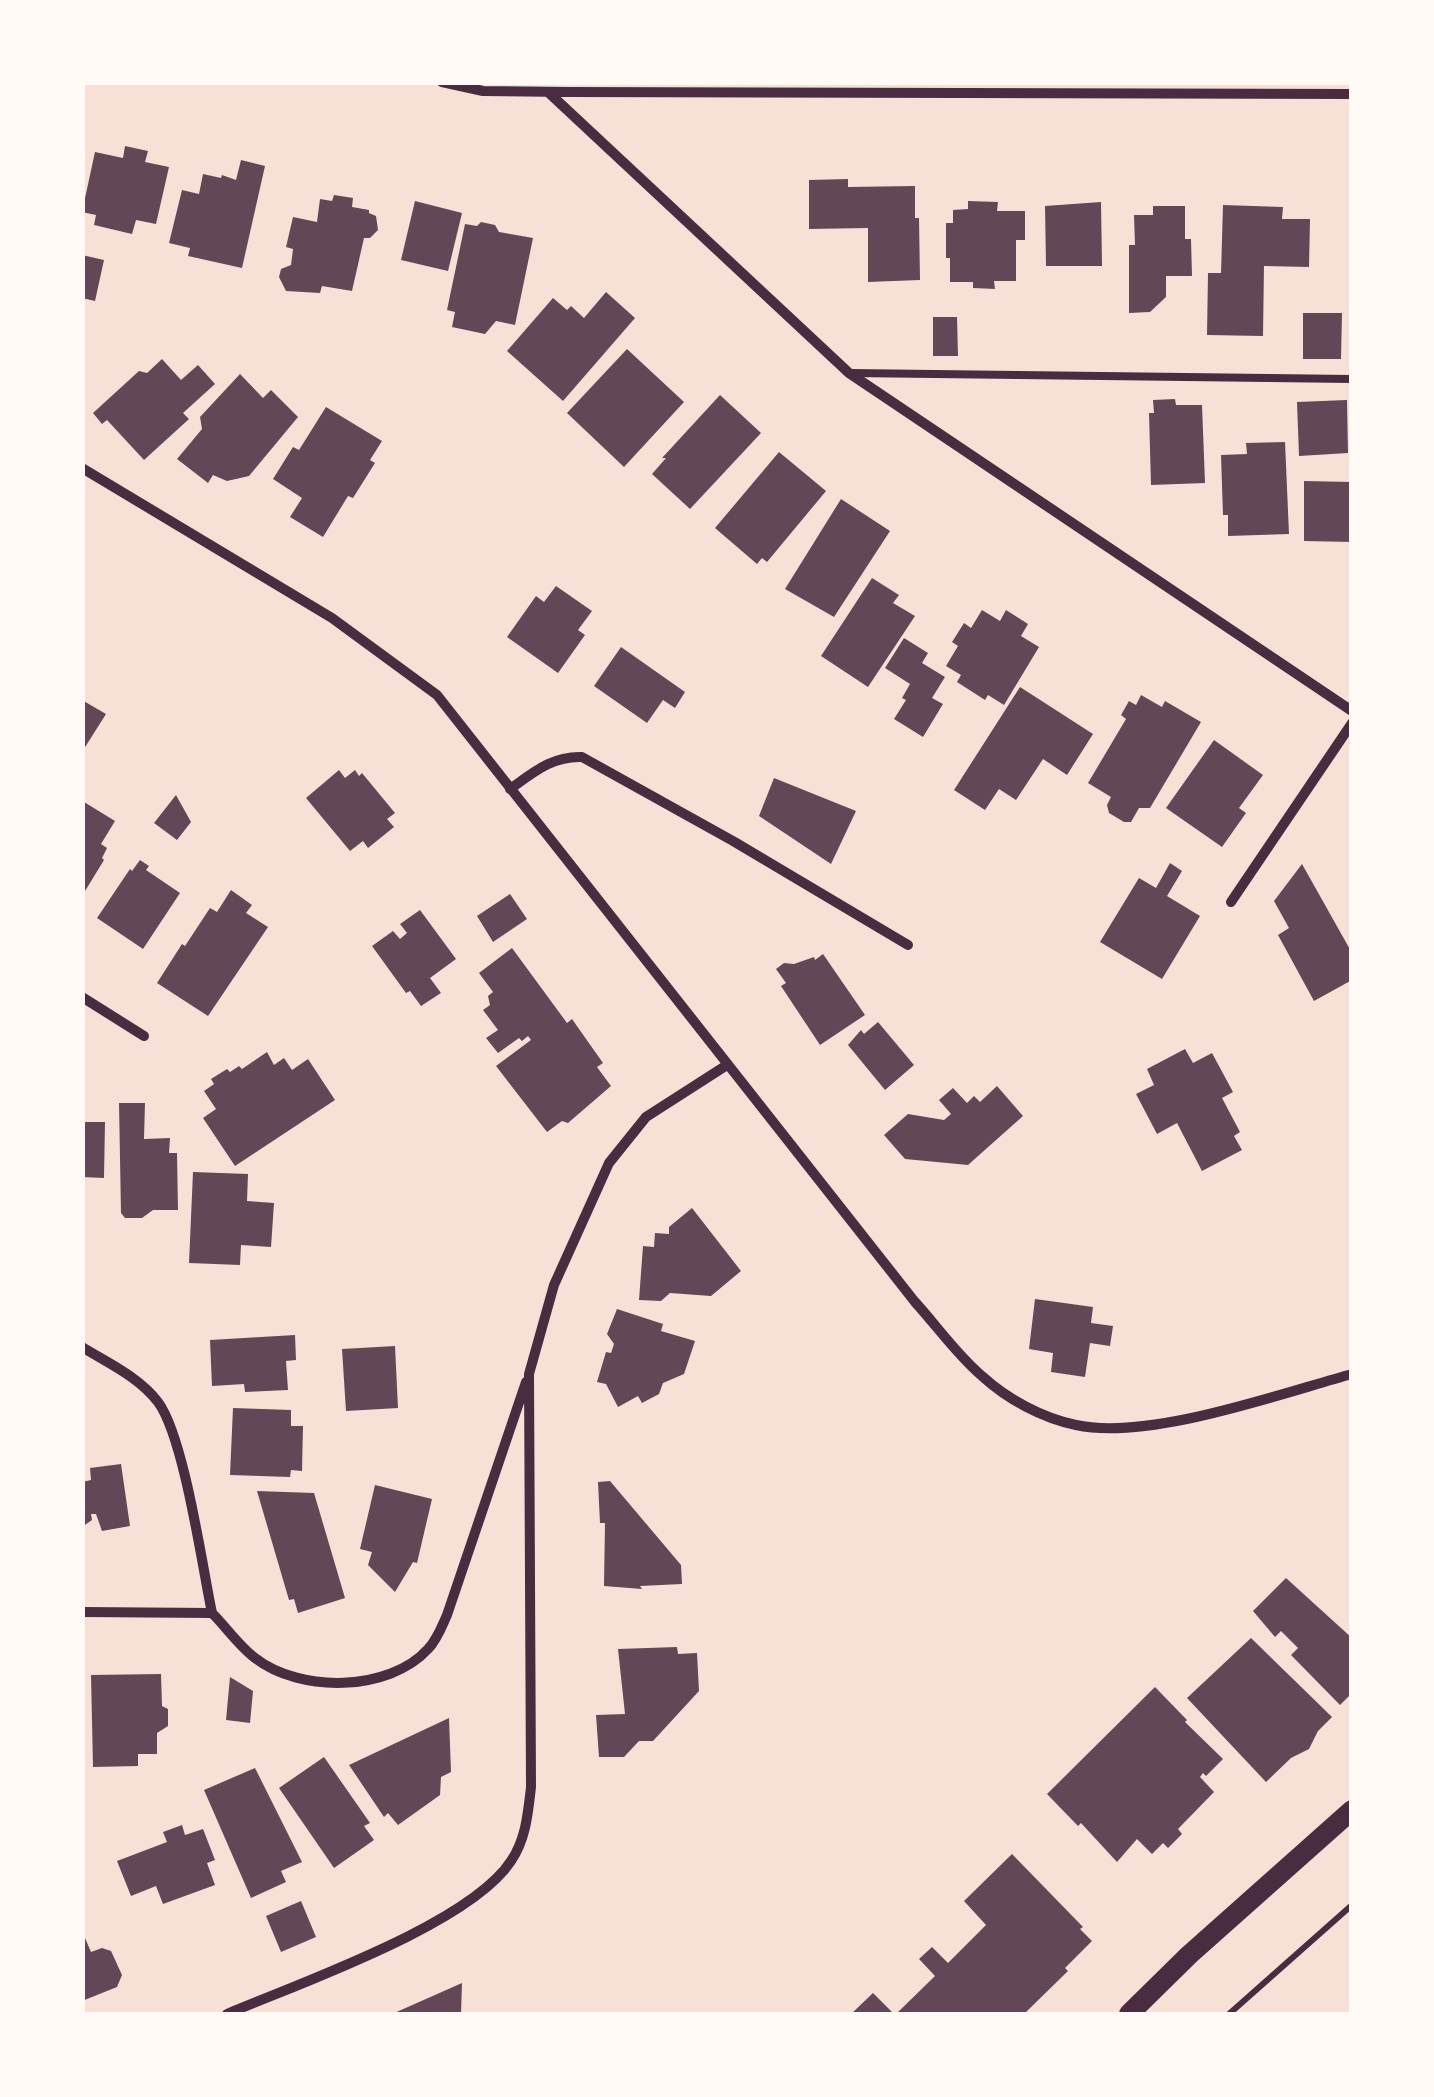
<!DOCTYPE html>
<style>
body{margin:0}
#map{position:relative;width:1434px;height:2097px;overflow:hidden;background:#f7e1d7;font-family:"Roboto Condensed",sans-serif}
canvas{display:block}
.frame{position:absolute;inset:0;border:85px solid #fffaf5;pointer-events:none}
</style>
<div id="map">
<canvas width="1434" height="2097"></canvas>
<div class="frame"></div>
</div>
<script>
const ctx = document.querySelector('canvas').getContext('2d');
ctx.lineJoin = 'round';
function fillPath(path, color) {
  ctx.fillStyle = color;
  ctx.fill(path, 'evenodd');
}
function stroke(path, color, width, dash) {
  ctx.strokeStyle = color;
  ctx.lineWidth = width;
  ctx.lineCap = dash ? 'butt' : 'round';
  ctx.setLineDash(dash || []);
  ctx.stroke(path);
}
const building = new Path2D(`
 M125 146 148 151 145 162 169 167 156 224 136 220 132 234 94 225 96 215 82 212 95 152 123 158Z
 M241 160 265 166 242 268 188 256 190 248 169 243 182 190 199 194 203 174 221 178 222 175 236 180Z
 M848 179V187L915 186V218H919L920 280 868 282V228L809 229V180Z
 M334 195 353 198 352 207 369 210V213L376 216 378 230 370 238H364L352 291 322 286 320 293 286 291 279 277 281 269 291 265 293 249 286 247 293 217 317 222 320 199 332 201Z
 M415 201 462 213 448 271 401 260Z
 M968 201 998 202 997 211H1025V240H1016V281H994L995 289 973 288V282H950V258H946V223H953V210L968 209Z
 M1101 202 1102 266H1046L1045 206Z
 M1223 205 1283 207 1282 219H1310L1309 267 1264 266 1263 336 1207 335 1208 273H1221Z
 M1153 206H1185V239H1191L1192 276H1166V297L1150 312 1129 313V245H1135L1134 215H1153Z
 M481 222 495 225 499 232 533 238 515 325 496 321 485 334 452 327 455 312 447 310 465 224 477 226Z
 M82 255 104 260 95 301 82 298Z
 M606 292 635 318 563 401 507 351 553 298 567 310 571 306 584 318Z
 M1303 313H1342L1341 359H1303Z
 M933 317H957L958 356H933Z
 M627 349 684 402 624 467 567 413Z
 M162 359 181 380 198 365 215 384 183 413 189 419 144 460 107 420 102 424 93 413 139 371 147 373Z
 M240 374 263 398 271 390 298 417 249 476 227 481 213 475 208 483 177 459 202 429 200 417Z
 M720 395 761 433 690 509 652 474 666 458H662Z
 M1175 399 1176 405H1202L1205 483 1151 485 1149 413H1154L1153 400Z
 M1347 400 1348 453 1299 456 1297 402Z
 M326 407 382 441 370 460 375 463 353 498 348 496 323 537 290 517 302 498 273 479 293 447 299 450Z
 M1285 442 1289 534 1228 536V515H1223L1221 455 1247 454 1246 443Z
 M779 452 826 491 767 562 762 558 757 564 715 528Z
 M1304 481 1352 482V542L1304 541Z
 M841 499 890 531 834 617 785 589Z
 M872 578 899 595 893 603 915 616 868 687 821 656Z
 M556 586 592 611 578 630 585 635 558 673 507 637 536 596 544 602Z
 M982 610 1000 621 1006 610 1028 624 1021 636 1039 647 1004 705 988 695 985 700 957 682 961 675 946 666 958 646 952 642 964 623 971 628Z
 M904 638 928 653 922 663 945 677 932 698 943 704 923 737 894 719 906 700 902 698 910 684 885 668Z
 M621 647 685 692 675 708 663 700 647 723 594 686Z
 M1020 687 1093 734 1067 775 1043 759 1016 800 999 789 985 810 954 790Z
 M1141 695 1162 707 1165 701 1201 722 1150 808H1139L1131 822H1124L1109 813 1107 805 1111 797 1088 783 1126 719 1121 715 1129 701 1136 705Z
 M82 700 106 714 82 752Z
 M1214 740 1263 775 1239 808 1246 813 1222 847 1166 808Z
 M339 770 345 778 355 770 359 776 362 773 395 813 387 819 394 827 368 848 363 841 350 851 306 798Z
 M774 778 856 811 831 864 759 816Z
 M176 795 191 822 177 840 154 823Z
 M84 802 115 821 101 844 107 848 102 858 104 860 82 896Z
 M140 860 149 866 146 870 180 893 143 949 97 918 130 869 132 871Z
 M1170 863 1182 871 1167 896 1200 916 1162 979 1100 942 1139 878 1156 888Z
 M1302 864 1352 953V980L1314 1001 1278 935 1289 928 1274 901Z
 M231 890 252 905 246 913 268 927 208 1016 157 983 182 944 185 946 210 908 217 912Z
 M510 894 527 919 493 942 477 916Z
 M420 910 456 959 430 978 441 993 421 1006 410 991 406 993 372 946 393 931 400 939 407 933 400 924Z
 M512 948 567 1023 572 1019 603 1063 597 1067 611 1086 568 1123 562 1121 547 1132 496 1066 531 1040 528 1036 522 1041 519 1038 498 1053 486 1038 498 1030 483 1010 490 1005 488 996 493 992 479 973Z
 M823 954 865 1015 820 1045 781 986 786 983 776 969 784 963 794 964 814 957 815 960Z
 M878 1022 914 1065 885 1090 848 1045 861 1030 864 1034Z
 M1185 1049 1193 1063 1212 1053 1233 1092 1222 1098 1240 1132 1234 1136 1242 1150 1202 1171 1177 1123 1157 1134 1136 1094 1154 1085 1147 1069Z
 M267 1052 274 1065 284 1058 292 1070 308 1059 335 1100 235 1166 203 1118 216 1109 204 1091 214 1084 211 1079 227 1069 230 1072 239 1066 242 1069Z
 M997 1086 1023 1116 968 1165 905 1159 884 1135 908 1114 944 1120 951 1114 939 1100 953 1088 967 1103 974 1096 980 1102Z
 M119 1103H145L144 1139 170 1138 169 1153H177L178 1210H153L142 1218H125L121 1213Z
 M82 1122H105L104 1178 82 1177Z
 M193 1172 248 1174 247 1201 274 1203 271 1247 241 1245 240 1265 189 1263Z
 M692 1208 741 1271 711 1296 670 1293 661 1301 639 1300 643 1246 654 1247 655 1233 669 1234V1227Z
 M1035 1299 1093 1307 1091 1323 1113 1326 1110 1346 1090 1343 1085 1377 1051 1372 1053 1353 1029 1349Z
 M617 1309 663 1324 661 1331 695 1341 684 1374 663 1383 659 1394 642 1403 638 1396 618 1407 606 1384 597 1382 606 1352 611 1353 614 1344 607 1334Z
 M295 1335 296 1360 286 1361 288 1390 245 1392 244 1384 212 1386 210 1340Z
 M395 1346 398 1408 346 1411 342 1349Z
 M233 1408 291 1410V1426H303L302 1471 291 1470 290 1477 230 1475Z
 M121 1464 130 1526 102 1531 96 1514H91L92 1520 82 1527V1482L91 1480 90 1468Z
 M610 1481 681 1565 682 1584 640 1586 642 1589 604 1586 605 1523H600L598 1482Z
 M375 1485 432 1499 417 1563 413 1562 395 1592 368 1565 372 1552 360 1549Z
 M257 1491 314 1493 345 1598 298 1613 294 1599 289 1600Z
 M1286 1578 1352 1638V1693L1340 1705 1291 1655 1298 1648 1281 1631 1275 1637 1253 1611Z
 M1251 1638 1332 1717 1318 1731 1309 1749 1291 1758 1266 1782 1187 1698Z
 M677 1647 678 1654 697 1653 699 1691 653 1741H639L624 1757H599L596 1715 625 1714 618 1649Z
 M161 1674 162 1706 168 1709V1726L157 1733V1754H138V1766L93 1767 91 1675Z
 M230 1677 253 1691 250 1723 226 1720Z
 M1155 1687 1187 1720 1185 1722 1223 1759 1206 1776 1203 1773 1200 1777 1214 1792 1178 1829 1182 1834 1168 1848 1163 1843 1152 1854 1137 1839 1117 1862 1081 1823 1078 1826 1047 1794Z
 M449 1718 451 1772 441 1777 440 1795 398 1825 388 1813 384 1817 349 1765Z
 M324 1757 370 1823 364 1826 374 1840 334 1868 279 1788Z
 M255 1768 302 1862 281 1871 286 1882 251 1898 204 1790Z
 M182 1825 185 1835 203 1829 215 1860 207 1863 215 1885 163 1904 156 1886 131 1896 117 1861 167 1842 163 1832Z
 M1012 1854 1083 1927 1080 1929 1092 1941 1065 1968 1068 1971 1024 2014H896L935 1976 919 1959 932 1947 948 1963 986 1925 964 1901Z
 M301 1901 316 1937 281 1952 266 1916Z
 M82 1931 91 1952 102 1948 111 1951 122 1975 117 1987 82 2001Z
 M462 1983 461 2014H392Z
 M873 1993 894 2014H851Z`);
const path = new Path2D(`
 M1229 2014 1352 1905`);
const service = new Path2D(`
 M851 373 1352 379`);
const minor = new Path2D(`
 M442 82 483 91 567 92 1352 94
 M548 92 849 373 1352 711
 M82 468 332 618 437 695 915 1302C937 1326 957 1355 982 1376 1007 1399 1042 1418 1076 1425 1148 1441 1279 1394 1352 1374
 M510 789C534 772 552 756 582 757L733 841 908 945
 M1231 902 1352 723
 M82 997 144 1036
 M82 1347C108 1363 139 1377 158 1402 184 1437 202 1565 212 1613
 M82 1612 212 1613C226 1627 239 1646 255 1658 300 1693 389 1692 428 1649 437 1640 442 1626 447 1615L526 1382
 M227 2014C300 1983 470 1924 511 1861 526 1839 528 1813 531 1787L529 1374 554 1285 609 1163 646 1117 727 1065`);
const secondary = new Path2D(`
 M1129 2014 1189 1955 1352 1810`);
fillPath(building, '#644757');
stroke(path, '#4a2c40', 6);
stroke(service, '#4a2c40', 8);
stroke(minor, '#4a2c40', 10);
stroke(secondary, '#4a2c40', 20);
</script>
